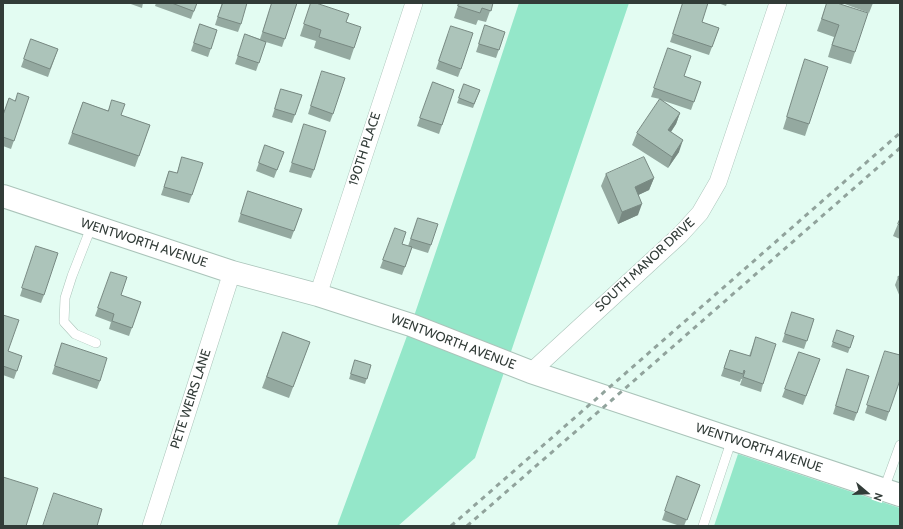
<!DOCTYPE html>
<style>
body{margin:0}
#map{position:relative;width:903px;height:529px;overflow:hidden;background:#e3fcf2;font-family:Cabin,sans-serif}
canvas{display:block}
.frame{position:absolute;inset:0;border:4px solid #323c38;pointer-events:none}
.north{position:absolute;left:847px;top:473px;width:40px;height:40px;-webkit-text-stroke:3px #fff;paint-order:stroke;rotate:109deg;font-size:11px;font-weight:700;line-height:16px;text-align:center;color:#323c38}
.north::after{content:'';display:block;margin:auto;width:14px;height:18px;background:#323c38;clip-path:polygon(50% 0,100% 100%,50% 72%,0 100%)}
</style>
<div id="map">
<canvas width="903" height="529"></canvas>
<div class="frame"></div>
<div class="north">N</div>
</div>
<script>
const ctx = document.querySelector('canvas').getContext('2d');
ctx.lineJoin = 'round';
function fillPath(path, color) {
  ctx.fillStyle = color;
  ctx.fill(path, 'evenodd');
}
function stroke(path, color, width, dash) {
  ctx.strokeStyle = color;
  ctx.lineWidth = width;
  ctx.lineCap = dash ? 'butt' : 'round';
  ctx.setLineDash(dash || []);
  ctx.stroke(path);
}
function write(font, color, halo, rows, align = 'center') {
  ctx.font = font + ' Cabin,sans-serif';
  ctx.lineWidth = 3.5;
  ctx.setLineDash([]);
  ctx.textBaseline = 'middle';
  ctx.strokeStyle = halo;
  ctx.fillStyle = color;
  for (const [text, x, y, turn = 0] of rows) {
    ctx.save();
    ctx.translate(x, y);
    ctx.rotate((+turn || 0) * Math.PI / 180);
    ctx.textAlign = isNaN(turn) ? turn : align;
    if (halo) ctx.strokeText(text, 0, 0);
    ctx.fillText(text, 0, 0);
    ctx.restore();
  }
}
const green = new Path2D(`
 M519 3H629L475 458 398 526H337L411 325 470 151Z
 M738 454 900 508V526H714Z`);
const service = new Path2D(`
 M92 225 72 276 65 298 64 322 75 334 96 343
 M884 489 900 445
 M703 526 732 439`);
const minor = new Path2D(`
 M318 295 414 3
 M531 372 680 235 700 213 718 182 778 3
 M151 526 232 272`);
const tertiary = new Path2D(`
 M3 196 232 272 318 295 411 325 531 372 900 495`);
const rail = new Path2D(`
 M451 526 900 133
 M467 526 613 399 900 148`);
const wall = new Path2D(`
 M128 3H143L142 8Z
 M156 3H197L191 19 155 6Z
 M222 3 241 24 238 32 215 25Z
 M272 3H297L282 47 266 42 256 71 235 64 245 34 260 39Z
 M311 3 346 22 354 48 350 60 314 48 316 41 300 36Z
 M459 3H493L486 22 478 20 476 25 454 18Z
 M683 3 702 22 719 28 709 55 670 42Z
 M718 3H727L726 6Z
 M827 3 855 52 851 64 828 57 834 37 817 31Z
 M842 3H873L869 13Z
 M200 24 217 30 208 57 191 51Z
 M485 25 505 32 496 58 476 52Z
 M448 34 461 69 458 77 436 69Z
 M31 39 58 49 48 77 21 67Z
 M668 48 684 76 701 82 691 110 661 100 680 113 676 124 671 132 679 152 668 168 632 145 637 133 660 99 651 97Z
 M805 59 809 124 805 136 783 129Z
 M319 79 333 114 330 122 308 114Z
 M433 82 454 90 439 134 417 126Z
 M464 84 480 90 473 108 457 103Z
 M281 89 302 95 292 123 272 117Z
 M29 97 11 149 3 146V114L15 100Z
 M83 102 150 125 135 167 68 144Z
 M304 124 314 170 311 178 289 172Z
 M265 145 284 152 274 178 256 171Z
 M182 157 192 195 189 203 161 195 169 171 177 173Z
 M606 174 654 178 649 190 638 195V215L618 224 601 186Z
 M248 191 302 209 291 239 238 222Z
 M418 218 431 245 428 253 412 248 402 275 380 268 395 228 402 244 408 246Z
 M900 219V239L893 236Z
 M33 254 44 295 41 303 20 296Z
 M111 272 121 295 141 302 129 336 109 329 111 322 95 316Z
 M900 276V297L895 285 898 277Z
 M792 312 814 319 804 349 782 342Z
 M3 315 8 351 22 356 14 379 3 375Z
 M837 330 854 336 848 353 831 347Z
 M283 332 310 342 289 398 262 388Z
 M756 337 763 384 761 392 740 385 742 379H741L740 382 721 376 730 350 749 356Z
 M62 343 100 381 97 389 52 374Z
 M799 352 820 359 803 405 782 397Z
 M882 359 889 412 886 421 865 413Z
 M355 360 371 365 365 384 349 379Z
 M847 369 857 413 854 421 833 414Z
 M677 476 700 485 684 526H680L662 520Z`);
const shadedWall = new Path2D(`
 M680 113 676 124 664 142 668 130Z
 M683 140 679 152 668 168 672 157Z
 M654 178 649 190 630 199 635 187Z
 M642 204 638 215 618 224 622 212Z`);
const building = new Path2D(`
 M172 3H197L194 11Z
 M223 3H247L241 24 218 17Z
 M272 3H297L285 39 263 32Z
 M311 3H316L349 14 346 22 361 27 354 48 319 37 321 30 304 24Z
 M459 3H493L491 11 482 8 480 13 458 6Z
 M683 3H708L702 22 719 28 712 47 673 34Z
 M827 3H837L868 13 855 52 832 45 839 25 822 19Z
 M200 24 217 30 211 49 194 43Z
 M485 25 505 32 499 50 479 44Z
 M451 26 473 33 461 69 439 61Z
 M245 34 266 42 259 63 238 56Z
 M31 39 58 49 50 69 24 59Z
 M668 48 691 56 684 76 701 82 694 102 654 88Z
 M805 59 828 67 809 124 787 117Z
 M322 71 345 78 333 114 311 106Z
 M433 82 454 90 442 125 420 118Z
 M464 84 480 90 474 104 459 98Z
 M281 89 302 95 295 115 275 109Z
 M18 93 29 97 14 141 3 137V115L9 98 15 101Z
 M660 99 680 113 668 130 683 140 672 157 637 133Z
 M112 100 125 104 121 115 150 125 139 156 72 133 83 102 108 111Z
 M304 124 326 131 314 170 292 163Z
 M265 145 284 152 277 170 259 163Z
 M182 157 203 163 192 195 164 187 169 171 177 173Z
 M644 157 654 178 635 187 642 204 622 212 606 174Z
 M248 191 302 209 294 231 241 214Z
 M418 218 438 224 431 245 411 239Z
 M900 219V226L898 224Z
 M395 228 406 232 402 244 412 247 405 267 383 260Z
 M36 246 58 253 44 295 22 288Z
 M111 272 127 277 121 295 141 302 132 328 112 321 114 314 98 308Z
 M900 276V283L898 277Z
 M792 312 814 319 807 341 785 334Z
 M3 315 19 320 8 351 22 356 17 371 3 366Z
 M837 330 854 336 850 348 833 342Z
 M283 332 310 342 293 387 267 377Z
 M756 337 776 344 763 384 743 377 745 371 744 370 743 374 724 368 730 350 750 356Z
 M62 343 107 358 100 381 55 366Z
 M885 351 900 355V380L889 412 867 405Z
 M799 352 820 359 806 396 785 389Z
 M355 360 371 365 367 379 351 374Z
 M847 369 869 376 857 413 836 406Z
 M677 476 700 485 687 520 665 511Z
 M3 477 38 488 26 526H3Z
 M54 493 102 509 97 526H43Z`);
const streetNames = [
 ["190TH PLACE",365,149,-72],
 ["WENTWORTH AVENUE",144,243,18],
 ["SOUTH MANOR DRIVE",645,265,-43],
 ["WENTWORTH AVENUE",453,342,21],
 ["PETE WEIRS LANE",191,399,-72],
 ["WENTWORTH AVENUE",759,448,18]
];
fillPath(green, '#94e7c9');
stroke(service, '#abc4ba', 10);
stroke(minor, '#abc4ba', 18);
stroke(tertiary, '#abc4ba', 24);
stroke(service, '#fff', 9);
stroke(minor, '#fff', 17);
stroke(tertiary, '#fff', 22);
stroke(rail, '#91a39c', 3, [5, 5]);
fillPath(wall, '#94a9a0');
fillPath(shadedWall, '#788982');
fillPath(building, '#acc4ba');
stroke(building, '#788982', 1);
write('13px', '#323c38', '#fff', streetNames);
</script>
